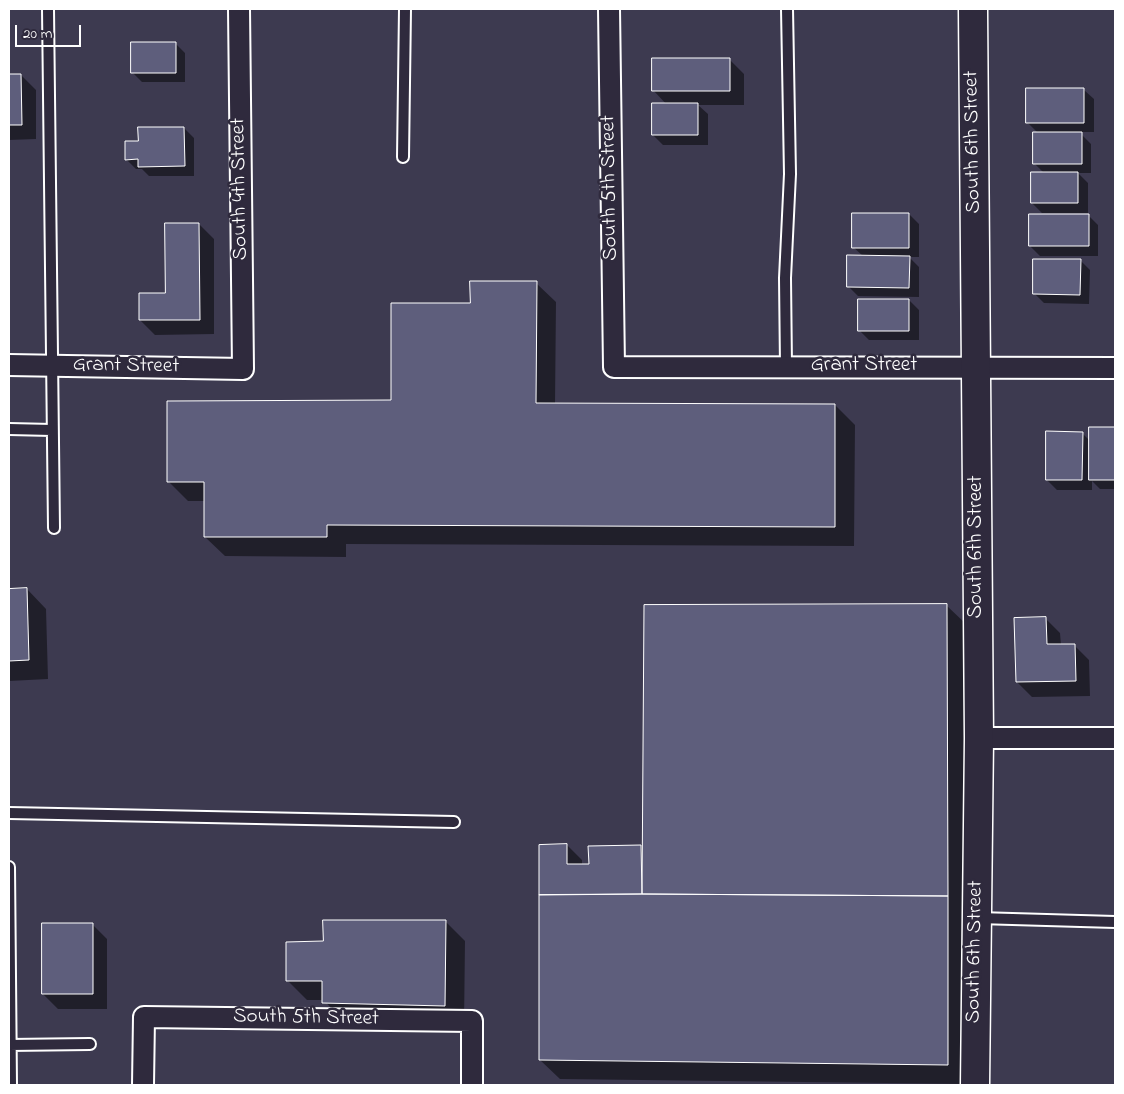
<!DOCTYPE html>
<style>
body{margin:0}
#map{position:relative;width:1124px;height:1094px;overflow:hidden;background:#3d3a50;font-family:"Indie Flower",sans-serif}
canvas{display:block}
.frame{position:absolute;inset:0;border:10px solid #fff;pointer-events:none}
.scale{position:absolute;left:15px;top:25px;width:66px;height:22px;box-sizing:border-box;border:2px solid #fff;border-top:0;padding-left:6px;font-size:15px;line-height:18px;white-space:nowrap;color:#fff;-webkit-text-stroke:4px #2f2a3d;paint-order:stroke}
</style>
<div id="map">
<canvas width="1124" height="1094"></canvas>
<div class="frame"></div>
<div class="scale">20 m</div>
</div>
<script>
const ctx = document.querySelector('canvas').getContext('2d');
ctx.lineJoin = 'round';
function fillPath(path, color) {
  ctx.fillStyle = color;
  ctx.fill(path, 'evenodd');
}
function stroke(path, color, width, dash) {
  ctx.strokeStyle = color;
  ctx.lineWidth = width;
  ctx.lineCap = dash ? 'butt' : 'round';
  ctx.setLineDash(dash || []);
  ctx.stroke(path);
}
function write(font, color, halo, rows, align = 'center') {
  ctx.font = font + ' "Indie Flower",sans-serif';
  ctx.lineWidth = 5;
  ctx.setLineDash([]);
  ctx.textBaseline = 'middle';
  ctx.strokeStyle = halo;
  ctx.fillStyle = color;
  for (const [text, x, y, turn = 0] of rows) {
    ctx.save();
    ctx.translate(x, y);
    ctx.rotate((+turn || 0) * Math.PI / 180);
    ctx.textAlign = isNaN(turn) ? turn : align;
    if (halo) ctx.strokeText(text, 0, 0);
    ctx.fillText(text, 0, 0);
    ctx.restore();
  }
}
const shadow = new Path2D(`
 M175 43 185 53V82H142L132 72Z
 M729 59 744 74V105H698L708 114V145H663L653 135 667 105 653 90Z
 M9 75H21L36 90V139L9 140Z
 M1084 90 1094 99V132H1079L1091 144V173H1078L1088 183V213H1042L1032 203 1044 173 1034 163 1039 134 1027 122Z
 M184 128 194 138V176H149L142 169H136L126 159 139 143Z
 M909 214 919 224V257H909L919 267V297L858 296 848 286 863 256 853 247Z
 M1088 215 1098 225V256H1040L1030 246Z
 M199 224 214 239V334L155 335 140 320 166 294Z
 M1081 261 1090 270 1089 304 1044 303 1034 293Z
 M536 283 556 302 555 404 835 405 855 425 854 546 346 544V557L225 556 205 537 206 501H188L168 481 392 401 471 304Z
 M909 300 919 310V340H869L859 330Z
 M1090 429H1115V489H1100L1092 481V490H1057L1047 480 1082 433 1090 441Z
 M27 589 46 609 48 679 9 681V590Z
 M946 605 966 624 967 1084 560 1079 540 1060 567 845 582 860V865H590L641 846 644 849Z
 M1045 618 1060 633 1061 645H1074L1089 660 1090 696 1032 697 1017 682Z
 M446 922 465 941 464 1025 343 1022 324 1000H307L287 980 325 942Z
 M93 925 107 939V1009H58L43 994Z`);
const building = new Path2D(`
 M131 42H176V73H131Z
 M652 58H730V91H652Z
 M9 74H21L22 125H9Z
 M1026 88H1084V123H1026Z
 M652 103H698V135H652Z
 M138 127H184L185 166 138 167V159L125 160V141H138Z
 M1033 132H1082V164H1033Z
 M1031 172H1078V203H1031Z
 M852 213H909V248H852Z
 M1029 214H1089V246H1029Z
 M165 223H199L200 320H139V293H165Z
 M847 255 910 256 909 288 847 287Z
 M1033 259H1081L1080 295 1033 294Z
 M470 281H537L536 403 835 404V527L327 525V537H204V482H167V401L391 400V303H470Z
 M858 299H909V331H858Z
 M1089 427H1115V480H1089Z
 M1046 431 1083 432 1082 480H1046Z
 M27 588 29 660 9 661V589Z
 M947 604 948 896 642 894 644 605Z
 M1046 617 1047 644H1075L1076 681 1016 682 1014 618Z
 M567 844V864H589L588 846 641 845 642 894 539 895V845Z
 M642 894 948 896V1065L539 1060V895Z
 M323 920H446L445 1006 322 1003V981H286V942L323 941Z
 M42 923H93V994H42Z`);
const lane = new Path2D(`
 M48 9 54 528
 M403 157 405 9
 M786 367 785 278 790 174 787 9
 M9 429 52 430
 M9 813 454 822
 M9 867 11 1085
 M978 918 1115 922
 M9 1045 90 1044`);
const street = new Path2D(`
 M609 9 614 367 1115 368
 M9 365 243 369 239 9
 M979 738H1115
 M143 1085 144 1017 472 1021V1085`);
const secondary = new Path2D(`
 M973 9 979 738 975 1085`);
const streetNames = [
 ["South 6th Street",974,142,-91],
 ["South 5th Street",611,188,-91],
 ["South 4th Street",241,189,-91],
 ["Grant Street",126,367,1],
 ["Grant Street",864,367],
 ["South 6th Street",978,547,-90],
 ["South 6th Street",976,952,-89],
 ["South 5th Street",306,1019,1]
];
fillPath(shadow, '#0007');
fillPath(building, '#5e5e7c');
stroke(building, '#fff', 1);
stroke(lane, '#fff', 14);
stroke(street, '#fff', 24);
stroke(secondary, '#fff', 31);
stroke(lane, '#2f2a3d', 10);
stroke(street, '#2f2a3d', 20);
stroke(secondary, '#2f2a3d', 28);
write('21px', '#fff', '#2f2a3d', streetNames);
</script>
